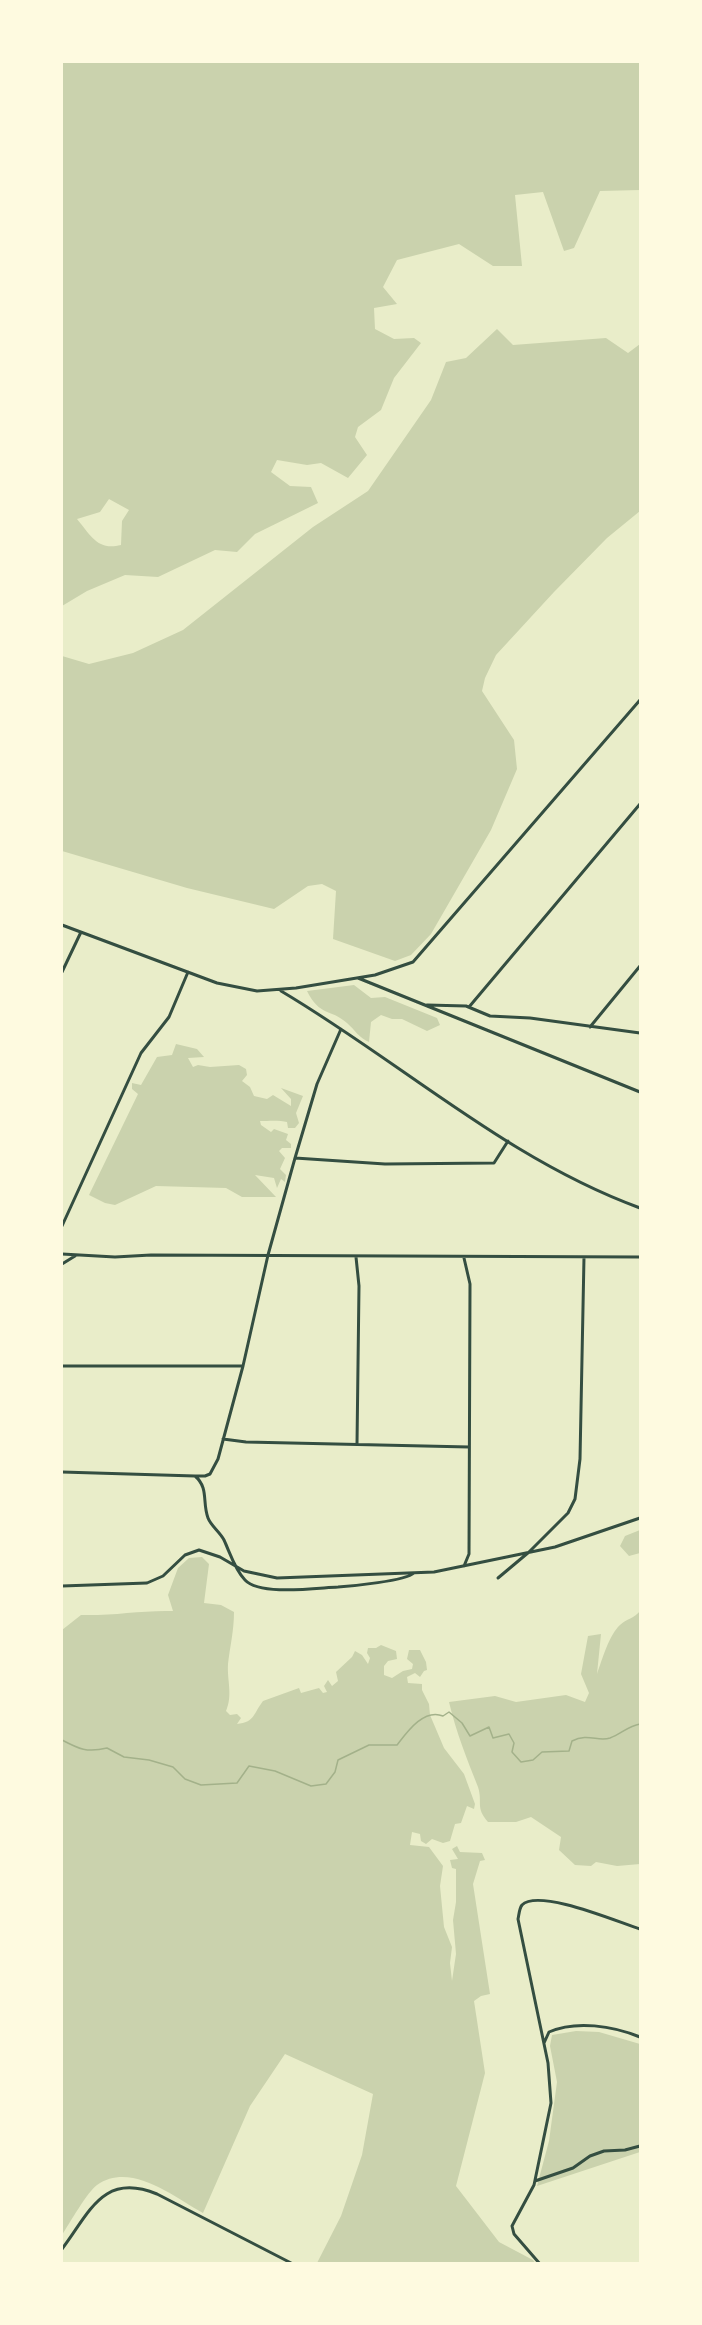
<!DOCTYPE html>
<style>
body{margin:0}
#map{position:relative;width:702px;height:2325px;overflow:hidden;background:#e9edc9;font-family:"PT Sans Narrow",sans-serif}
canvas{display:block}
.frame{position:absolute;inset:0;border:63px solid #fefae0;pointer-events:none}
</style>
<div id="map">
<canvas width="702" height="2325"></canvas>
<div class="frame"></div>
</div>
<script>
const ctx = document.querySelector('canvas').getContext('2d');
ctx.lineJoin = 'round';
function fillPath(path, color) {
  ctx.fillStyle = color;
  ctx.fill(path, 'evenodd');
}
function stroke(path, color, width, dash) {
  ctx.strokeStyle = color;
  ctx.lineWidth = width;
  ctx.lineCap = dash ? 'butt' : 'round';
  ctx.setLineDash(dash || []);
  ctx.stroke(path);
}
const green = new Path2D(`
 M62 62H640V190L600 191 574 248 564 251 543 192 515 195 522 266H493L459 244 397 260 383 287 397 304 374 308 375 329 394 339 414 338 421 343 394 378 381 410 358 427 355 437 367 455 348 478 321 463 307 465 277 460 271 472 290 486 311 487 318 503 255 534 237 552 215 550 158 577 125 575 87 591 62 606ZM109 499 129 510 122 521 121 545C98 551 91 536 77 519L100 512Z
 M497 329 513 345 606 338 628 353 640 344V511L607 538 554 592 496 655 485 678 482 691 514 740 517 769 491 830 431 934 411 955 395 961 333 939 336 891 322 884 308 886 274 909 187 888 62 851V656L89 664 133 653 183 630 313 527 368 491 431 400 446 362 466 358Z
 M354 985 371 998 385 997 437 1018 440 1025 427 1031 402 1019H392L381 1015 371 1022 369 1042C359 1038 355 1030 347 1023 330 1008 320 1017 307 991Z
 M176 1044 197 1049 204 1057 188 1058 193 1067 198 1065 210 1067 239 1065 246 1069 247 1075 242 1081 250 1087 254 1096 267 1099 273 1095 291 1106V1099L281 1088 303 1096 296 1113 299 1123 295 1128H288L287 1122C280 1120 268 1121 260 1121L261 1125 271 1132 274 1129 288 1134 286 1140 291 1144V1148H282L279 1151 285 1158 280 1169 286 1175 285 1182 281 1179 277 1188 274 1178 255 1175 276 1197H242L226 1188 156 1186 115 1205 105 1203 89 1195 138 1094 132 1089V1083L141 1085 157 1057 172 1055Z
 M640 1530V1553L629 1556 620 1546 625 1536Z
 M202 1557 209 1564 204 1603 221 1605 234 1612C234 1631 230 1646 228 1664 227 1681 233 1695 226 1711L230 1715 237 1714 241 1718 237 1724C255 1722 253 1714 263 1701L299 1688 301 1693 319 1688 323 1693 327 1692 324 1686 328 1680 332 1686 338 1681 336 1672 352 1657 355 1651 362 1655 368 1664 370 1658 367 1653 368 1648H376L381 1645 396 1651 397 1659 388 1661 384 1666V1675L392 1678 403 1671 412 1669 413 1664 407 1659 409 1650H420L426 1662 427 1670 424 1671 420 1677 415 1673 407 1677 408 1683 422 1684V1690L429 1704 430 1715 444 1748 464 1774 475 1804 474 1809 467 1806 461 1823 455 1824 450 1841 443 1843 432 1839 426 1844 421 1841 420 1834 412 1832 410 1845 429 1847 443 1866 440 1886 444 1927 452 1947 450 1963 452 1981 456 1954 453 1920 456 1902V1869L452 1868 450 1860 458 1859 452 1849 457 1846 460 1852 482 1853 485 1860 480 1861 473 1884 490 1994 481 1996 474 2001 485 2073 456 2186 499 2242 533 2260 535 2263H317L341 2216 362 2155 373 2094 285 2054 250 2106 203 2213C174 2197 131 2161 97 2185 88 2191 69 2224 62 2235V1630L81 1615C112 1616 142 1610 173 1611L168 1595 178 1568 189 1558Z
 M640 1611V1864L617 1866 596 1862 591 1866 575 1865 559 1850 561 1837 531 1817 516 1822H488C475 1807 483 1803 478 1787 467 1759 456 1732 449 1702L495 1696 516 1702 566 1695 585 1702 589 1693 581 1674 588 1636 601 1634 597 1674C602 1660 609 1635 620 1625 626 1619 635 1618 640 1611Z
 M576 2031 599 2032 640 2044V2152L537 2186 549 2141 557 2082 550 2046 552 2035Z`);
const stream = new Path2D(`
 M62 1740C79 1749 87 1753 107 1748L124 1757 149 1760 173 1767 185 1779 201 1785 237 1783 249 1766 275 1771 311 1786 326 1784 335 1772 338 1760 369 1745H397C407 1732 424 1708 443 1716L449 1712 462 1723 470 1736 489 1727 493 1738 509 1734 514 1743 512 1752 521 1762 533 1760 542 1752 569 1751 572 1741C588 1733 598 1742 610 1738 621 1734 628 1726 640 1724`);
const minor = new Path2D(`
 M62 925 217 983 257 991 296 988 375 975 413 962 640 700
 M62 972 81 932
 M358 978 640 1092
 M281 991C401 1062 508 1160 640 1208
 M427 1005 466 1006 490 1016 530 1018 640 1033
 M469 1007 640 804
 M590 1027 640 966
 M341 1029 317 1084 295 1158 268 1255 243 1366 218 1459 210 1474 205 1476H195C209 1488 202 1502 208 1518 211 1526 220 1532 224 1540 230 1553 235 1570 245 1580 260 1596 316 1588 338 1587 352 1586 405 1581 414 1573
 M295 1158 385 1164 494 1163 508 1141
 M62 1226 141 1053 169 1017 188 972
 M62 1254 115 1257 151 1255 640 1257
 M356 1257 359 1286 357 1444
 M464 1258 470 1284 469 1554 464 1566
 M62 1264 75 1256
 M62 1366H243
 M223 1439 246 1442 469 1447
 M62 1472 195 1476
 M498 1578 529 1552 568 1513 575 1499 580 1459 584 1257
 M62 1586 147 1583 163 1576 185 1555 199 1550 220 1557 244 1571 277 1578 434 1572 555 1547 640 1518
 M544 2043 549 2032C576 2020 613 2026 640 2037
 M535 2181 573 2168 590 2156 604 2151 625 2150 640 2146
 M62 2249C90 2212 103 2172 157 2194L293 2264
 M540 2264 514 2234 512 2226 534 2185 551 2103 548 2063 518 1919C519 1915 519 1909 522 1905 539 1888 620 1923 640 1929`);
fillPath(green, '#cad2ad');
stroke(stream, '#a3b18a', 1.5);
stroke(minor, '#344e41', 3);
</script>
